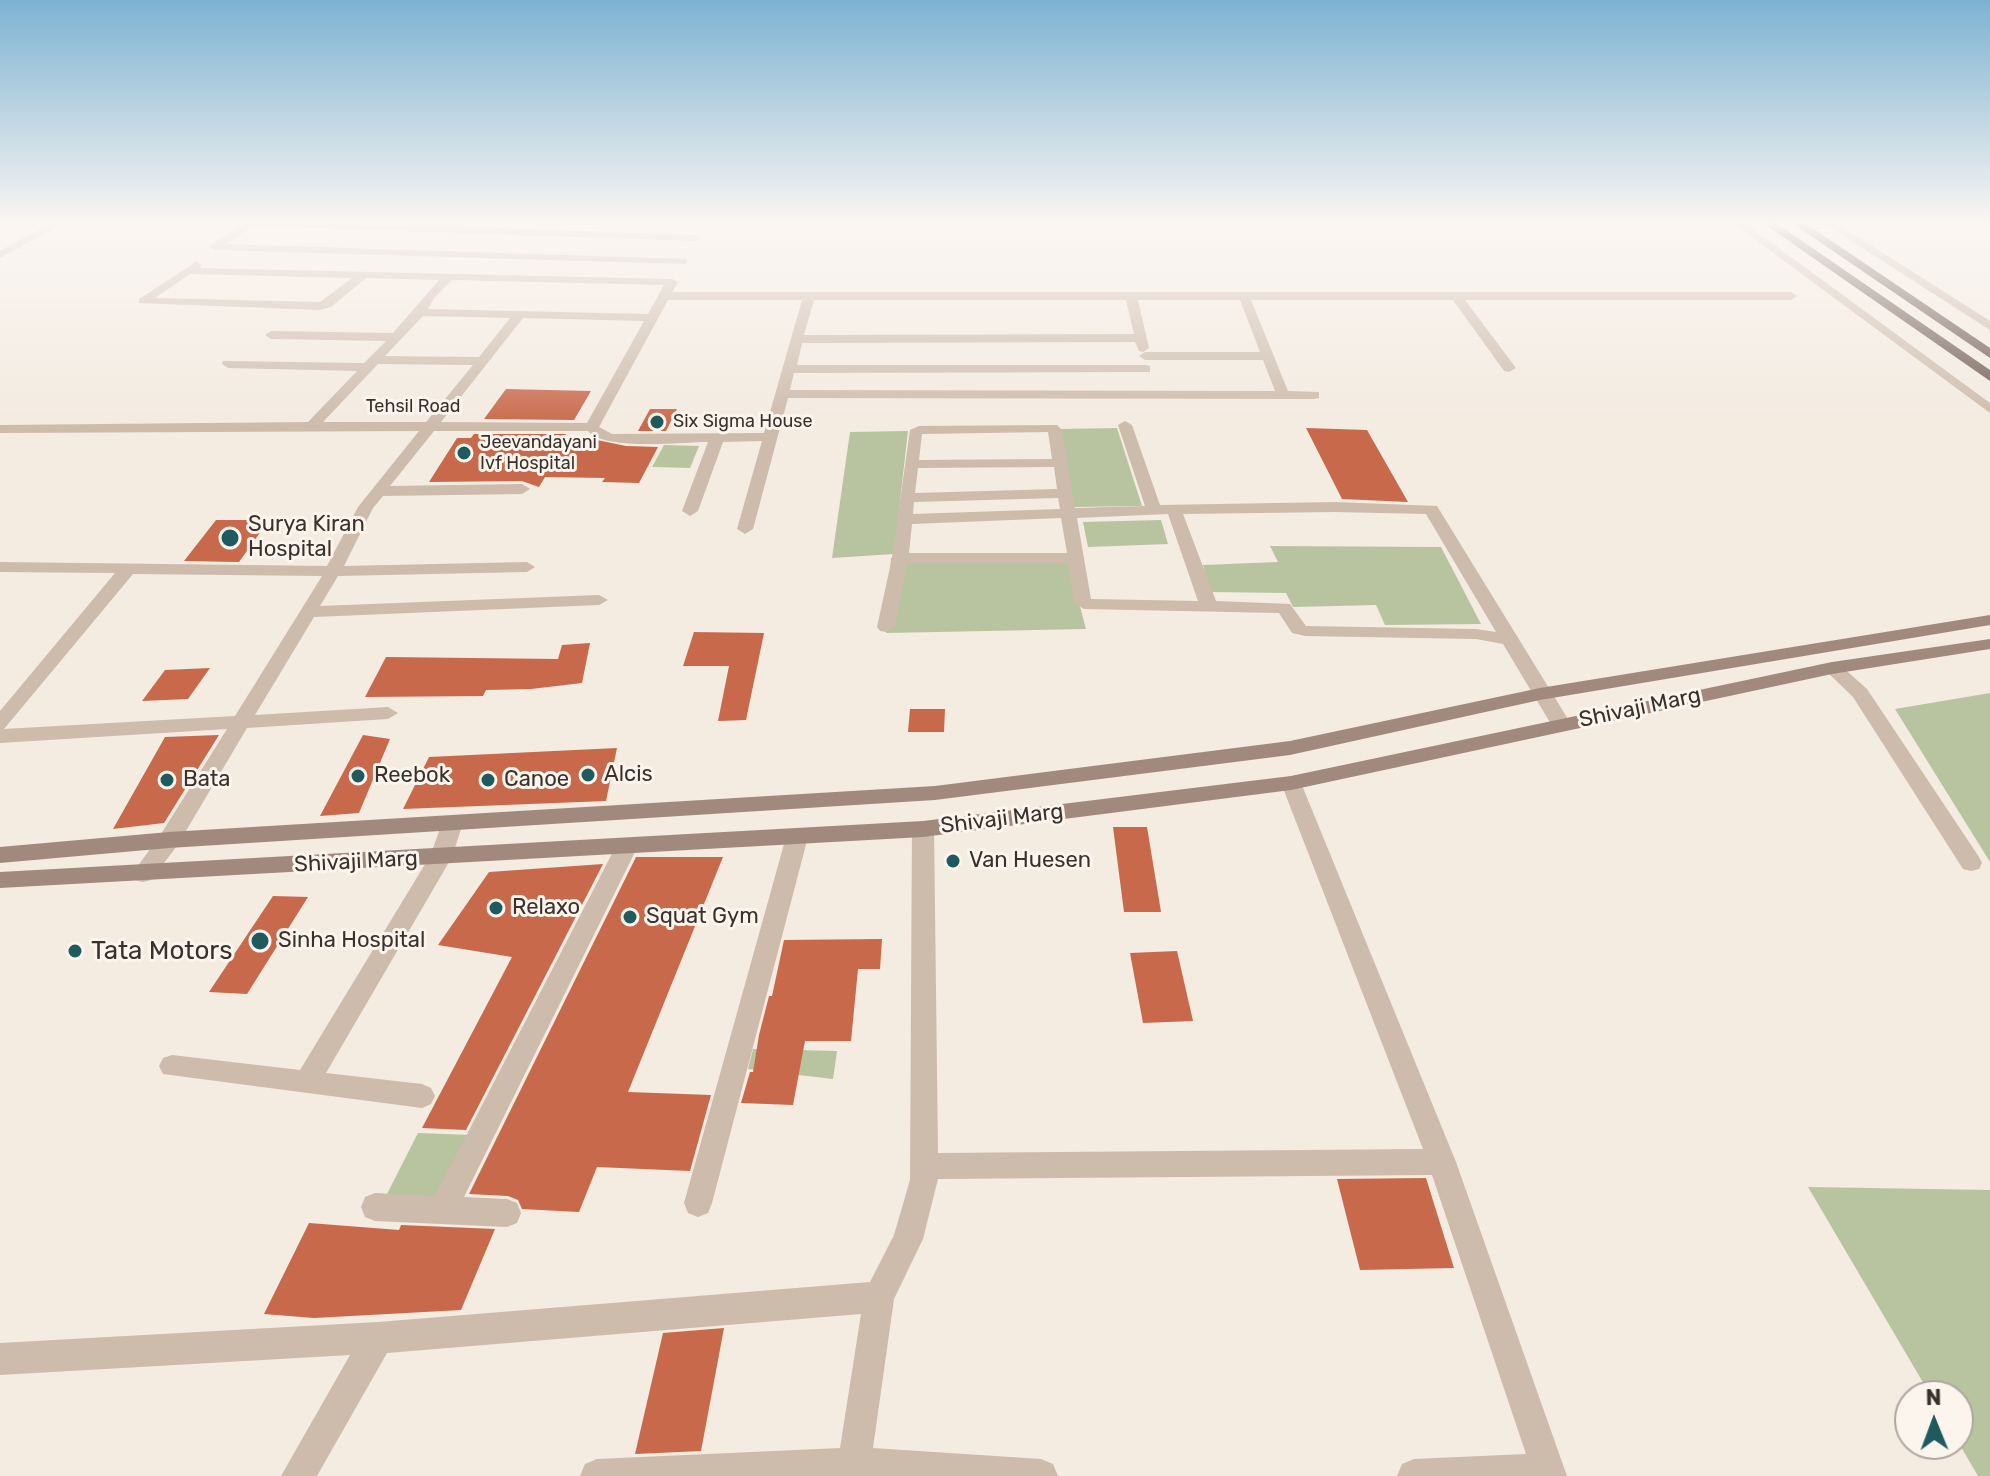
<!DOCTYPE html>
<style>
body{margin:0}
#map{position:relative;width:1990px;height:1476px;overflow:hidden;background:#f4ebe1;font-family:Rubik,sans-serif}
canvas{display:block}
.north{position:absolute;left:1894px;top:1380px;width:80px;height:80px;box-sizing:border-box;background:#fbf5ee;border:2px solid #aea6a0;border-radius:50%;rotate:359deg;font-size:22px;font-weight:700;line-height:32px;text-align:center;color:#3b302b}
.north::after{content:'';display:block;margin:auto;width:28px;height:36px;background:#1f5a5e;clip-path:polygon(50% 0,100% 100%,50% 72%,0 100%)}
</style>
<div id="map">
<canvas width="1990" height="1476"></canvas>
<div class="north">N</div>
</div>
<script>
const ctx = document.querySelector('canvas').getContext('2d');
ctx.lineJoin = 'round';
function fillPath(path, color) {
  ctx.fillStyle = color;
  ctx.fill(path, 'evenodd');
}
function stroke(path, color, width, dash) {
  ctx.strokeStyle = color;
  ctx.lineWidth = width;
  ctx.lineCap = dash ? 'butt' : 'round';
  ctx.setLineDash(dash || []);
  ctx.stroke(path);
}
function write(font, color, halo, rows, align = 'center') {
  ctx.font = font + ' Rubik,sans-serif';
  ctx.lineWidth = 6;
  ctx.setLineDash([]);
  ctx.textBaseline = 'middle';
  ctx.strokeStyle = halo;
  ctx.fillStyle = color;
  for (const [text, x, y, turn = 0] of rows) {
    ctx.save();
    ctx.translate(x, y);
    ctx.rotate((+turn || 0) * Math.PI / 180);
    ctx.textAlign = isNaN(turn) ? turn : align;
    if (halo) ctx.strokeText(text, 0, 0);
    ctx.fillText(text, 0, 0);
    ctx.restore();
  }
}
const green = new Path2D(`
 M1117 428 1142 506 1072 507 1058 429Z
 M908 431 894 554 832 558 850 432Z
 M664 445 699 446 690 468 652 467Z
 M1161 520 1168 544 1088 547 1083 522Z
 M1270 546 1441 547 1481 624 1385 625 1376 605 1293 607 1286 593 1210 592 1203 565 1278 562Z
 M1067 557 1086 629 886 633 891 558Z
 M1990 693V862L1895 709Z
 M753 1049 837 1051 833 1079 748 1069Z
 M418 1133 471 1135 443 1199 386 1196Z
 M1808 1187 1990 1190V1476H1978L1958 1442V1396H1931Z`);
const building = new Path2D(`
 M506 389 591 391 574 420 484 419Z
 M650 409H677L666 431H638Z
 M1306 428 1367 430 1408 502 1342 499Z
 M474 434H566L561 442 597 440 626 446 658 447 639 483 602 482 605 478 545 477 539 487 522 481 429 482 457 438H471Z
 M216 520H269L239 562 184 561Z
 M694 632 764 633 746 720 718 721 729 666H683Z
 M590 643 582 683 531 689 486 690 483 696 365 697 386 657 558 659 562 645Z
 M210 668 188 699 142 701 165 670Z
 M910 709H945L944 732H908Z
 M219 735 164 823 113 829 165 737Z
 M363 735 390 739 359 813 320 816Z
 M617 748 606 801 403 809 429 757Z
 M1113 827H1147L1161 912H1124Z
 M636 857H723L628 1092 711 1095 690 1171 597 1167 579 1212 522 1209 518 1200 508 1196 469 1194Z
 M603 864 466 1130 422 1128 512 957 438 945 489 872Z
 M273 896 308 897 247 994 209 992Z
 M882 939 880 969H858L851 1041H805L793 1105 741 1103 750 1072H753L759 1035 769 996H772L784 940Z
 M1177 951 1193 1021 1143 1023 1130 953Z
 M1426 1178 1454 1268 1360 1270 1337 1179Z
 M309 1223 399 1230 401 1225 495 1229 461 1310 314 1318 264 1314Z
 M724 1328 701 1451 635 1454 663 1333Z`);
const minor = new Path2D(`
 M55 221H68L0 258V251Z
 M96 221H154L149 224H101Z
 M198 221H304L696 235 701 238 696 241 253 226 226 244 687 259V263L683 264 215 250 210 247 211 245 240 225Z
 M196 262 202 265 199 268 672 279 678 282 672 292H1791L1797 296 1791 300H1465L1516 368 1509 372 1504 371 1453 300H1251L1288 391 1319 392V398L1314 399 788 398 753 529 745 534 737 529 762 441 723 442 698 511 690 516 682 511 708 442C682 442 605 451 588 431H434L390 486 522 484 530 489 522 494 383 496 373 508 344 566 527 562 535 567 527 572 338 576 320 606 599 595 608 600 599 605 314 617 255 715 388 707 398 713 388 719 247 728 177 846 151 880 143 882 135 880 132 874 161 834 227 729 0 743V711L115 573 0 572V562L327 566 358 507 419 431 0 433V425L308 422 357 371 228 368 222 364 223 361 364 363 386 341 271 339 265 335 271 331 393 333 439 280 366 278 331 307 320 310 139 303V299ZM190 274 352 278 320 302 155 298ZM452 280 664 285 648 314 428 309 434 298ZM668 300H802L764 433 612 434 599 427ZM814 300H1126L1134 334 804 335ZM1138 300H1240L1260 352H1145L1139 356 1145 360H1263L1275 391 790 390 794 373 1150 372V366L1145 365H797L802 343 1135 342 1139 351 1143 352 1149 348ZM423 316 510 318 479 357 385 356ZM523 318 644 321 587 423 441 422ZM378 364 473 365 426 422H323ZM133 574 322 576 235 716 4 729Z
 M1125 421 1132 425 1160 505 1335 502 1437 506 1571 724 1568 729H1554L1503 644 1476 639 1305 636 1292 633 1279 613 1084 609 1074 603 1068 563H907L895 627 886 632 880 631 877 627 892 558 910 430 919 426 1057 425 1062 430 1075 508 1145 506 1118 425ZM1048 432 1052 459 919 460 922 434ZM1054 467 1057 489 915 493 918 468ZM1058 498 1060 509 913 514 914 502ZM1335 512 1426 514 1496 632 1476 629 1306 626 1290 604 1216 601 1183 514ZM1168 514 1198 601 1091 599 1077 518ZM1061 518 1067 553H909L912 524Z
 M1832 662 1839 664 1867 689 1979 857 1982 863 1979 869 1971 871 1963 869 1853 697 1823 668Z
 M1291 776 1298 778 1301 783 1456 1162 1567 1476H1397L1402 1464 1414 1459 1526 1454 1432 1175 938 1179 923 1239 894 1299 873 1448 1041 1459 1053 1464 1058 1476H580L585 1464 597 1459 840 1448 861 1314 387 1353 317 1476H281L350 1355 0 1375V1343L378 1322 870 1282 894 1235 910 1180 912 829 915 824H931L934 829 938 1153 1423 1149 1281 783 1284 778Z
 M452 815 460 818 463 823 452 857 326 1073 422 1084 431 1088 435 1096 431 1104 422 1108 163 1074 159 1066 163 1058 172 1055 300 1070 430 856 444 818Z
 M797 829 805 831 808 837 712 1203 708 1213 698 1217 688 1213 684 1203 786 837 789 831Z
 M627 838 635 840 638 846 464 1197 507 1199 517 1203 521 1213 517 1223 507 1227 375 1221 365 1217 361 1207 365 1197 375 1193 435 1196 616 846 619 840Z`);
const tertiary = new Path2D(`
 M1730 221H1742L1990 403V413Z
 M1820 221H1833L1990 321V330Z`);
const secondary = new Path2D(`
 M1990 615V625L1540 700 1290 755 935 800 169 848 0 863V847L169 832 935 786 1290 741 1540 688Z
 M1990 639V649L1832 674 1291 790 923 837 0 888V872L923 821 1291 776 1832 662Z`);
const trunk = new Path2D(`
 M1760 221H1773L1990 370V381Z
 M1789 221H1802L1990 348V358Z`);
const markers = [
 [657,422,8,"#1f5a5e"],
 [464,453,8,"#1f5a5e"],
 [230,538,10,"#1f5a5e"],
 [588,775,8,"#1f5a5e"],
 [358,776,8,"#1f5a5e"],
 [167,780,8,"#1f5a5e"],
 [488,780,8,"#1f5a5e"],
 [953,861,8,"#1f5a5e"],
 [496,908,8,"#1f5a5e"],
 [630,917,8,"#1f5a5e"],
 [260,941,10,"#1f5a5e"],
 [75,951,8,"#1f5a5e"]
];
const farStreetnames = [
 ["Tehsil Road",413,407]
];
const farPoinames = [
 ["Six Sigma House",673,422],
 ["Jeevandayani",480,443],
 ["Ivf Hospital",480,464]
];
const poiNames = [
 ["Surya Kiran",248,525],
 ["Hospital",248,550],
 ["Alcis",604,775],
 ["Reebok",374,776],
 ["Bata",183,780],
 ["Canoe",504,780],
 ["Van Huesen",969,861],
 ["Relaxo",512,908],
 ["Squat Gym",646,917],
 ["Sinha Hospital",278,941]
];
const streetNames = [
 ["Shivaji Marg",1640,708,-12],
 ["Shivaji Marg",1002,819,-7],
 ["Shivaji Marg",356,862,-3]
];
const nearPoinames = [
 ["Tata Motors",91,951]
];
fillPath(green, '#b8c4a0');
fillPath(building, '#c8694b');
fillPath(minor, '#cdbbac');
fillPath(tertiary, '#cdbbac');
fillPath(secondary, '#a18a7d');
fillPath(trunk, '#6c584f');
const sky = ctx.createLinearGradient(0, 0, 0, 428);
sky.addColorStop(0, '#7eb2d2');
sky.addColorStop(0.52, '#faf6f2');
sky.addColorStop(1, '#faf6f200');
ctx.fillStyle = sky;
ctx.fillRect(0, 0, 1990, 428);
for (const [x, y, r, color] of markers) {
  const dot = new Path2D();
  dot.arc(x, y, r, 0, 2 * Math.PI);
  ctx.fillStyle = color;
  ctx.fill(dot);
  stroke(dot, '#fbf5ee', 3);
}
write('18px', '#3b302b', '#fbf5ee', farStreetnames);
write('18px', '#3b302b', '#fbf5ee', farPoinames, 'left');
write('22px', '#3b302b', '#fbf5ee', poiNames, 'left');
write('22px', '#3b302b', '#fbf5ee', streetNames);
write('26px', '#3b302b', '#fbf5ee', nearPoinames, 'left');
</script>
